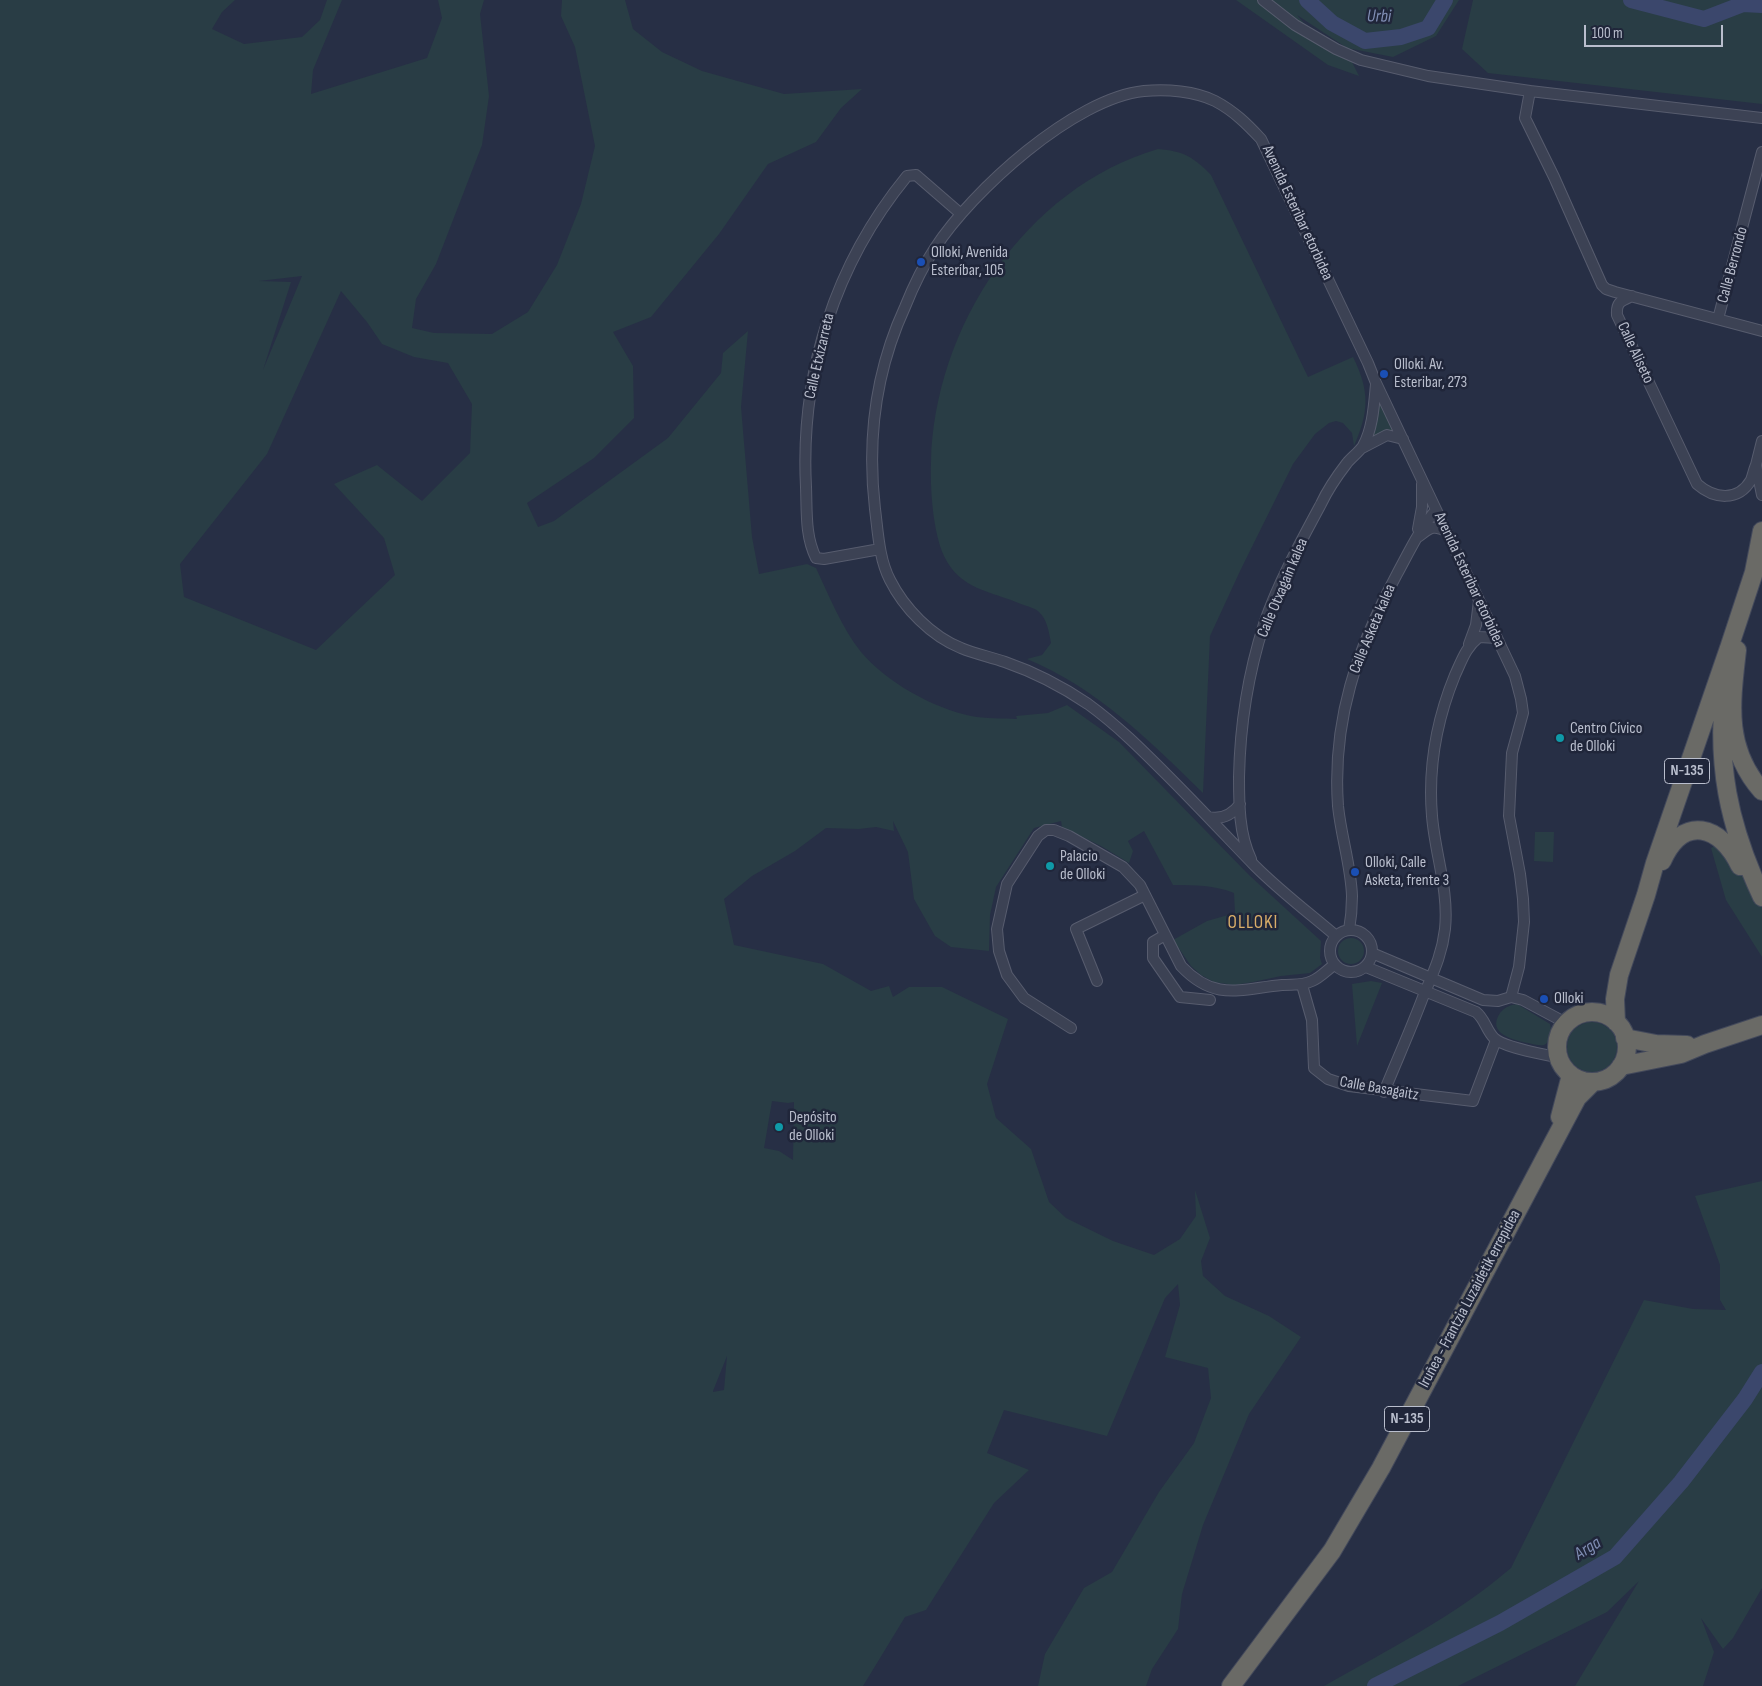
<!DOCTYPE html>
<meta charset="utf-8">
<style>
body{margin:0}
#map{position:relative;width:1762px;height:1686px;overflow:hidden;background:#272f45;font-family:"Sofia Sans Condensed",sans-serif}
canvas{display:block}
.scale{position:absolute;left:1584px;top:25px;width:139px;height:22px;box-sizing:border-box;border:2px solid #b9becd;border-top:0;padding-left:6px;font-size:15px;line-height:18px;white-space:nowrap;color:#b9becd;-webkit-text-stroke:4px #20263a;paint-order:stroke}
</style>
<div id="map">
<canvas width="1762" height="1686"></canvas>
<div class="scale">100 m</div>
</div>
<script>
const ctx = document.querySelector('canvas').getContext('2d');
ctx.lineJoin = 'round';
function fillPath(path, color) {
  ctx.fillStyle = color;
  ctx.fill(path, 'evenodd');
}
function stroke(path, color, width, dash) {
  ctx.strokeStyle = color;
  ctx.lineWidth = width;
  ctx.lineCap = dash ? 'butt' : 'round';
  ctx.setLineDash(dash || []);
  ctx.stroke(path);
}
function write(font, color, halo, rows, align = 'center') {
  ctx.font = font + ' "Sofia Sans Condensed",sans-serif';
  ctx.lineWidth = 5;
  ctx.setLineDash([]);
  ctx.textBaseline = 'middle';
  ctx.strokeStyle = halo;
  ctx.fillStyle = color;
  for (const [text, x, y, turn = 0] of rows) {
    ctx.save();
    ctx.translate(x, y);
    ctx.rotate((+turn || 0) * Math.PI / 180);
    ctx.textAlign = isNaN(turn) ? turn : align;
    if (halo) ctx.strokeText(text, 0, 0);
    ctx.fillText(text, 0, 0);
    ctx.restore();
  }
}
const green = new Path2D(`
 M0 0H235L222 12 212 29 244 44 302 37 320 20 327 0H342L313 70 311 94 427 58 442 18 438 0H484L480 14 489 96 482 145 436 264 416 299 412 328 434 333 492 334 528 312 557 265 581 204 595 146 575 47 561 16 562 0H625L633 29 662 52 702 71 784 94 862 89 841 108 816 142 768 164 719 234 651 317 613 332 633 366 634 418 594 458 527 503 538 527 554 521 668 438 721 373 723 353 748 331 741 407 752 537 759 574 807 564 816 568C829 596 842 628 861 652 886 682 933 708 971 716 986 719 1002 718 1017 719L1016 716 1048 713 1067 705 1119 742 1249 875 1321 941 1320 958 1322 964 1310 973 1281 976 1253 982 1234 985 1214 982 1201 975 1191 966 1173 940 1207 921 1235 913 1234 893C1214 885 1195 885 1173 885L1144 831 1128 841 1133 851 1129 863 1101 846 1062 827 1061 821 1034 828 996 887 990 915 989 951 951 947 935 936 914 899 908 852 893 821 894 831 876 827 859 829 826 828 795 851 752 876 724 899 734 945 823 964 871 991 889 986 893 997 909 987H942L1008 1019 987 1084 996 1118 1031 1149 1049 1202 1066 1218 1113 1241 1154 1255 1180 1239 1196 1216 1195 1190 1210 1238 1201 1261 1203 1276 1225 1296 1269 1316 1301 1337 1249 1414 1203 1525 1182 1594 1178 1629 1152 1669 1146 1686H1038L1045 1654 1084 1588 1112 1572 1159 1492 1194 1443 1211 1398 1208 1368 1165 1357 1180 1305 1178 1284 1165 1298 1107 1436 1004 1410 987 1453 1029 1470 994 1503 926 1610 905 1617 863 1686H0ZM302 276 263 370 291 282 259 281ZM341 291 367 322 382 344 414 357 448 363 472 404 470 453 422 501 377 465 334 484 384 538 395 575 316 650 184 597 180 564 267 454ZM772 1101 788 1103 794 1102 793 1160 779 1151 764 1148ZM727 1356 724 1390 713 1392V1391Z
 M1236 0H1459L1436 36 1393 57 1347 48 1297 15 1318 40 1348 54 1359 76 1328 65Z
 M1473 0H1762V104L1488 73 1462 49Z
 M1158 149C1183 151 1194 157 1211 175L1308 377 1353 357C1370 391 1369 412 1354 446L1352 433 1343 423 1336 421 1329 423 1315 434 1293 464 1241 569 1210 636 1203 793C1150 741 1097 688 1027 659L1042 655 1051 643C1049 632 1047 619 1039 612 1035 608 1026 606 1021 604 991 591 960 590 944 556 933 532 930 489 931 463 934 327 1025 188 1158 149Z
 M1379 399 1395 431 1373 437 1372 435Z
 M1535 832H1554L1553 862 1534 861Z
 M1724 841 1762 903V957L1726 900 1711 848Z
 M1338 951a13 13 0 1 1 26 0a13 13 0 1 1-26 0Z
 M1371 981 1382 983 1357 1046 1352 984Z
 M1517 1004 1550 1024C1552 1030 1550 1043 1544 1045 1539 1046 1533 1044 1528 1043 1514 1040 1486 1034 1500 1013 1505 1007 1510 1005 1517 1004Z
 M1567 1047a25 25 0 1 1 50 0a25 25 0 1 1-50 0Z
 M1762 1181V1588L1733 1638 1723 1649 1701 1618 1714 1652 1703 1686H1575L1639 1581 1607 1612 1458 1686H1324C1388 1650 1455 1616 1511 1568L1644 1300 1693 1309 1726 1310 1720 1300V1265L1695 1196Z`);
const river = new Path2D(`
 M1307 0 1332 23 1365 41 1401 37 1428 28 1445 0
 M1631 0 1704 19 1743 4 1762 5
 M1375 1686 1500 1623 1615 1557 1681 1482 1745 1399 1762 1372`);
const minor = new Path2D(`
 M1263 0 1295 25 1336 49 1361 60 1428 76 1530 91 1762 118
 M1530 91 1525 118 1554 177 1602 285 1606 289 1615 292 1762 331
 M1632 296C1621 301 1616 302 1617 315L1697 484C1714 499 1738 502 1751 480 1753 475 1754 469 1756 465
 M1718 319 1762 152
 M1762 441 1756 465 1762 495
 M1362 448 1387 435 1403 439
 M1418 529 1422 507V484
 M1418 537C1429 529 1432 524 1446 531
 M880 549 824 559 816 558C805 536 807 511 806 487 800 373 835 264 907 176L916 175 961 214
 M1469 644 1476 625 1479 601
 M1208 817C1222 820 1232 815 1240 804
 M1251 859C1239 834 1239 804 1239 777 1240 725 1248 674 1264 624 1277 585 1301 541 1321 504 1328 489 1337 476 1347 463 1352 457 1359 452 1363 446 1373 428 1374 404 1376 384
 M1330 951a21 21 0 1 1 42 0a21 21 0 1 1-42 0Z
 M1349 930C1351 919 1352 907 1352 896 1351 866 1341 836 1338 806 1332 720 1357 649 1397 574 1409 552 1419 530 1436 510
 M1165 935 1153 942V958L1180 997 1210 1000
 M1336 936C1309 913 1280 891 1255 866 1226 836 1197 805 1167 775 1142 750 1117 725 1088 704 1063 687 1034 672 1005 662 991 657 975 654 961 648 931 636 904 608 890 580 879 559 878 532 875 509 867 440 876 370 905 307 913 287 923 266 935 248 972 191 1074 98 1144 91 1167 89 1195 91 1215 101 1234 111 1247 124 1261 139L1368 363 1376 383 1515 676 1521 699 1523 713 1512 753 1509 816 1520 874 1523 899 1524 922 1519 967 1511 997
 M1372 953 1483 1000 1498 1001 1511 997 1523 1000 1566 1023
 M1366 967 1476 1012C1485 1019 1486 1030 1494 1038 1504 1048 1544 1054 1559 1058
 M1097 981 1076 929 1145 895
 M1302 985 1312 1020 1314 1068 1328 1079 1349 1086 1473 1101 1496 1040
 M1071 1028 1024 998 1007 975 999 951 997 929 1007 884 1038 836 1046 830H1054L1069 836 1123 867 1140 885 1181 966C1215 1002 1240 989 1282 985 1293 984 1302 986 1312 981 1320 978 1327 970 1334 965
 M1384 1092C1397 1060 1411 1029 1423 997 1433 973 1442 955 1445 929 1449 890 1435 854 1432 816 1428 768 1437 719 1455 675 1462 660 1466 647 1479 637L1497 638`);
const trunk = new Path2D(`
 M1737 650C1731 703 1724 748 1762 791
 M1728 658 1729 648 1754 572 1762 531
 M1725 684C1716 764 1728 824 1762 897
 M1662 861C1683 814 1721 825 1740 866
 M1557 1047a35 35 0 1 1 70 0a35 35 0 1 1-70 0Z
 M1616 1022 1615 999 1619 975 1646 895 1655 863 1729 648
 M1625 1038 1656 1044 1687 1045
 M1621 1066 1681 1054 1705 1044 1762 1025
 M1560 1117 1571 1075
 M1231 1686 1332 1551 1381 1468 1569 1113 1577 1098 1593 1082`);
const markers = [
 [921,262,5,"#1a4fb4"],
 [1384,374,5,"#1a4fb4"],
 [1560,738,5,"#0f9aa8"],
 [1050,866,5,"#0f9aa8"],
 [1355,872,5,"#1a4fb4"],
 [1544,999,5,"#1a4fb4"],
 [779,1127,5,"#0f9aa8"]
];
const shields = [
 [1687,771,45],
 [1407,1419,45]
];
const shieldNames = [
 ["N-135",1687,771],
 ["N-135",1407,1419]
];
const streetNames = [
 ["Avenida Esteribar etorbidea",1297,213,65],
 ["Calle Berrondo",1733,265,-75],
 ["Calle Aliseto",1635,353,65],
 ["Calle Etxizarreta",820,356,-77],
 ["Avenida Esteribar etorbidea",1469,580,65],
 ["Calle Otxagain kalea",1283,588,-67],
 ["Calle Asketa kalea",1373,629,-67],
 ["Calle Basagaitz",1379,1089,10],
 ["Iruñea - Frantzia Luzaidetik errepidea",1470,1299,-62]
];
const poiNames = [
 ["Olloki, Avenida",931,253],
 ["Esteríbar, 105",931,271],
 ["Olloki. Av.",1394,365],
 ["Esteribar, 273",1394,383],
 ["Centro Cívico",1570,729],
 ["de Olloki",1570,747],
 ["Palacio",1060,857],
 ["de Olloki",1060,875],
 ["Olloki, Calle",1365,863],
 ["Asketa, frente 3",1365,881],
 ["Olloki",1554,999],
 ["Depósito",789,1118],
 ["de Olloki",789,1136]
];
const waterNames = [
 ["Urbi",1379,17,1],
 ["Arga",1588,1549,-32]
];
const quarterNames = [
 ["OLLOKI",1253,923]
];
fillPath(green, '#293d45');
stroke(river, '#3b476c', 16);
stroke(minor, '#575c6e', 12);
stroke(trunk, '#43495b', 20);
stroke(minor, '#3c4254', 10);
stroke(trunk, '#6a6a66', 18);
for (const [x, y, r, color] of markers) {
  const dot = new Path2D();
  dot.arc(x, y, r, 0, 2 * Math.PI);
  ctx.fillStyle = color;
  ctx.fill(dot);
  stroke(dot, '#20263a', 2);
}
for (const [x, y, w] of shields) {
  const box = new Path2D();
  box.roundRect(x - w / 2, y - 12.5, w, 25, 4);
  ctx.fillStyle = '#20263a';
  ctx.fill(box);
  stroke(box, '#b9becd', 1);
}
write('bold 15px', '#b9becd', null, shieldNames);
write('16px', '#b9becd', '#20263a', streetNames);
write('16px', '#b9becd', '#20263a', poiNames, 'left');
write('italic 18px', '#808eb4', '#20263a', waterNames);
ctx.letterSpacing = '1px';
write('19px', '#d9ad69', '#20263a', quarterNames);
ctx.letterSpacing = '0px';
</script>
